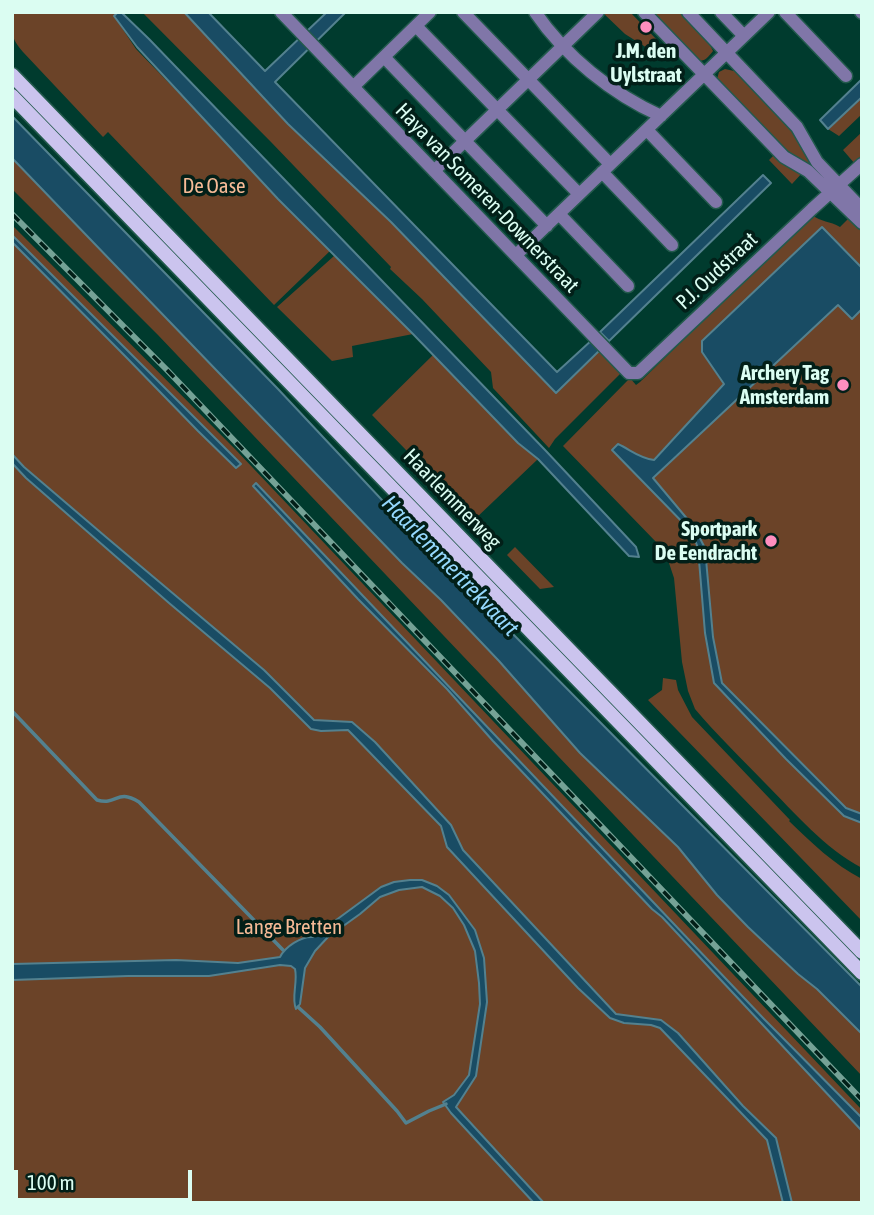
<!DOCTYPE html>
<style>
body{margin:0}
#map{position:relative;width:874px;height:1215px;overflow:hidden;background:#003b2e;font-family:"Asap Condensed",sans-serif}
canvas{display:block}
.frame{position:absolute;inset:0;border:14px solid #dbfdf2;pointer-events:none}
.scale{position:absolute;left:14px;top:1170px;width:178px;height:32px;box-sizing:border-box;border:4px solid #dbfdf2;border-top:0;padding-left:9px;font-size:21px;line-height:24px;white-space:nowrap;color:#dbfdf2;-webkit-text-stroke:5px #021f18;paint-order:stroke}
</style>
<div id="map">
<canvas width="874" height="1215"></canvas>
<div class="frame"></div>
<div class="scale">100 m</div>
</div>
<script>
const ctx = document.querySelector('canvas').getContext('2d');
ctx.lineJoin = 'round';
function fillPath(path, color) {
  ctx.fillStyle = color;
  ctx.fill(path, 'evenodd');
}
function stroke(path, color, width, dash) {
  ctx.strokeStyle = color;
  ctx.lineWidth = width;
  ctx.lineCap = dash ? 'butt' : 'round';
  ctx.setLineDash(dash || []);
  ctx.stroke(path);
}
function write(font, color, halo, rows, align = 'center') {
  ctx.font = font + ' "Asap Condensed",sans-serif';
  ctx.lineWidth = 7;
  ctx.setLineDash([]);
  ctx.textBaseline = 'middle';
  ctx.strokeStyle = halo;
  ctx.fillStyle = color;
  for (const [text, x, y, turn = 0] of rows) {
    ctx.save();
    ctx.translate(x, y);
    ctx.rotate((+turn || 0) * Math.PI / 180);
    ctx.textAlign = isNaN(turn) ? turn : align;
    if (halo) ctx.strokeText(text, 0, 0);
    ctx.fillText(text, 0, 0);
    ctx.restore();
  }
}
const green = new Path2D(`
 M14 12H118L114 16 136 49 331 250 274 305 108 132 103 137 23 52C12 39 8 29 14 12Z
 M142 12H184L288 124 391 222 556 392 602 348 623 371 555 439 549 448 493 388 491 372 422 299 390 269 391 267 271 142Z
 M602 12H630L658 41 655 53 625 34Z
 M650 12H679L710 45 713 51C708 57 706 61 698 61Z
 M725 69 734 71 795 134 812 163 809 166 788 156 717 79 719 72Z
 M862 97V114L839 136 828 129Z
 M862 132V157L855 164 843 150Z
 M774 155 803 172 792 184 769 160Z
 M12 158 402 563 441 600 499 661 580 753 678 847 717 895 748 927 798 974 817 989 862 1034V1076L158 335 12 189Z
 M812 215C821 222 830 221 840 227L848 219 862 231V268L822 227 702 353 724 384 653 460C643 458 635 455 627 448L653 478 808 332 862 279V868C824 848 795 813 765 783 742 759 717 735 695 709L688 691 682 662 674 578 668 560 658 544 563 446 630 378 636 385 640 382Z
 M12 225 235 449 862 1110V1118L764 1019 254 486 358 599 447 689 493 741 652 909 662 917 862 1131V1203H12V242L127 357 198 431 236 467 240 464 12 235Z
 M334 256 413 334 352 346 353 357 332 361 277 307Z
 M433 355 518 443 538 459 474 520 372 415Z
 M515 547 554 587 540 589 507 555Z
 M663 678 676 680 678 690 692 717 790 820 789 821C812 843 833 864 862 879V921L648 700 662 690Z`);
const water = new Path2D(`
 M118 12H121L149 39 546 451 636 547 639 557 629 556 538 459 518 443 413 334 278 199 137 47 114 16Z
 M184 12H208L265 71 327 12H346L275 82 557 372 593 339 602 348 556 393 391 222 288 124Z
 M862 79V97L828 129 820 120Z
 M12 116 278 389 412 532 862 987V1034L817 989 798 974 748 927 717 895 678 847 580 753 499 661 441 600 402 563 12 158Z
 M763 175 771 183 609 341 600 332Z
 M822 227 862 268V309L852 319 838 305 653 478 694 527 705 548 713 637 722 683 846 808 862 814V823L844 816 786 759 714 683 705 633 698 548 692 532 612 450 618 444C631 450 639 458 654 460L724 384 702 352V341Z
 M12 235 241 464 236 468 198 431 126 357 12 242Z
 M12 454 24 467 106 537 264 670 314 720 352 722 375 742 451 825 463 850 616 1014 661 1020 678 1033 743 1106 776 1138 792 1203H783L767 1140 660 1028 651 1025 624 1023 610 1018 578 988 447 847 441 826 348 730 321 731 311 729 270 688 169 603 26 478 12 463Z
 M256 483 764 1019 862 1118V1131L662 917 652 909 493 741 447 689 358 599 253 486Z
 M410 880H422L437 886 449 895 475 930 484 958 487 1002 476 1076 456 1107 544 1203H534L451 1113 443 1102 454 1095 469 1075 480 1004 479 983 475 951 464 925 453 908 440 896 422 887 399 890 380 897 360 914 328 937 315 951 305 968 300 1004 296 1009C291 998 298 982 295 969L291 966 280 965 209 976H128L12 980V964L176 960 238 963 280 957C285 947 301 936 313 937L381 887 394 882Z`);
const stream = new Path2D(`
 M12 711 97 800C118 806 116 788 139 802L283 950
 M298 1007 320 1027 397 1111 406 1123 429 1111 446 1104`);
const minor = new Path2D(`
 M281 12 629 373H638L812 209 862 164
 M463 12 610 164
 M535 12C565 56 612 94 661 116
 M644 12 784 157 808 171 862 223
 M688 12 797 127 817 162 862 209
 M721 12 744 36
 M785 12 846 76
 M861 12 862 13
 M416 26 579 194
 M384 57 547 226
 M353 87 430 12
 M647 130 716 202
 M434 171 598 12
 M602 172 672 245
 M559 214 628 286
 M516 255 769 12`);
const major = new Path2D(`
 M12 75 862 952
 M12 96 862 973`);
const rail = new Path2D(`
 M12 214 167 370 862 1100`);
const markers = [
 [646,27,7,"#fd8ebf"],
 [843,385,7,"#fd8ebf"],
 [771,541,7,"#fd8ebf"]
];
const poiNames = [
 ["J.M. den",646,51,"center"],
 ["Uylstraat",646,75,"center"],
 ["Archery Tag",829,373],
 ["Amsterdam",829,397],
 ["Sportpark",757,529],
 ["De Eendracht",757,553]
];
const parkNames = [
 ["De Oase",214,186],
 ["Lange Bretten",289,927]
];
const streetNames = [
 ["Haya van Someren-Downerstraat",487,198,46],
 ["P.J. Oudstraat",717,271,-43],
 ["Haarlemmerweg",452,499,46]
];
const waterNames = [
 ["Haarlemmertrekvaart",450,566,46]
];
fillPath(green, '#6b4328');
fillPath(water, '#194c64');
stroke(water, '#53818f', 2);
stroke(stream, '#53818f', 3.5);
stroke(minor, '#235a4d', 15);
stroke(major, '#235a4d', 17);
stroke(minor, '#8076a8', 12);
stroke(major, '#cbc4ee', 14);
stroke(rail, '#75a296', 6);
stroke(rail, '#021f18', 3.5, [10]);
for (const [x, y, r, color] of markers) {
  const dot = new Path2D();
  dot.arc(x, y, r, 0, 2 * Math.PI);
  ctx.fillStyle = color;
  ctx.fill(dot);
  stroke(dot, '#021f18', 2.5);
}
write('bold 21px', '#dbfdf2', '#021f18', poiNames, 'right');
write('21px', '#f6ba96', '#021f18', parkNames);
write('21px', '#dbfdf2', '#021f18', streetNames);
write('italic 23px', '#95d8fd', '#021f18', waterNames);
</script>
